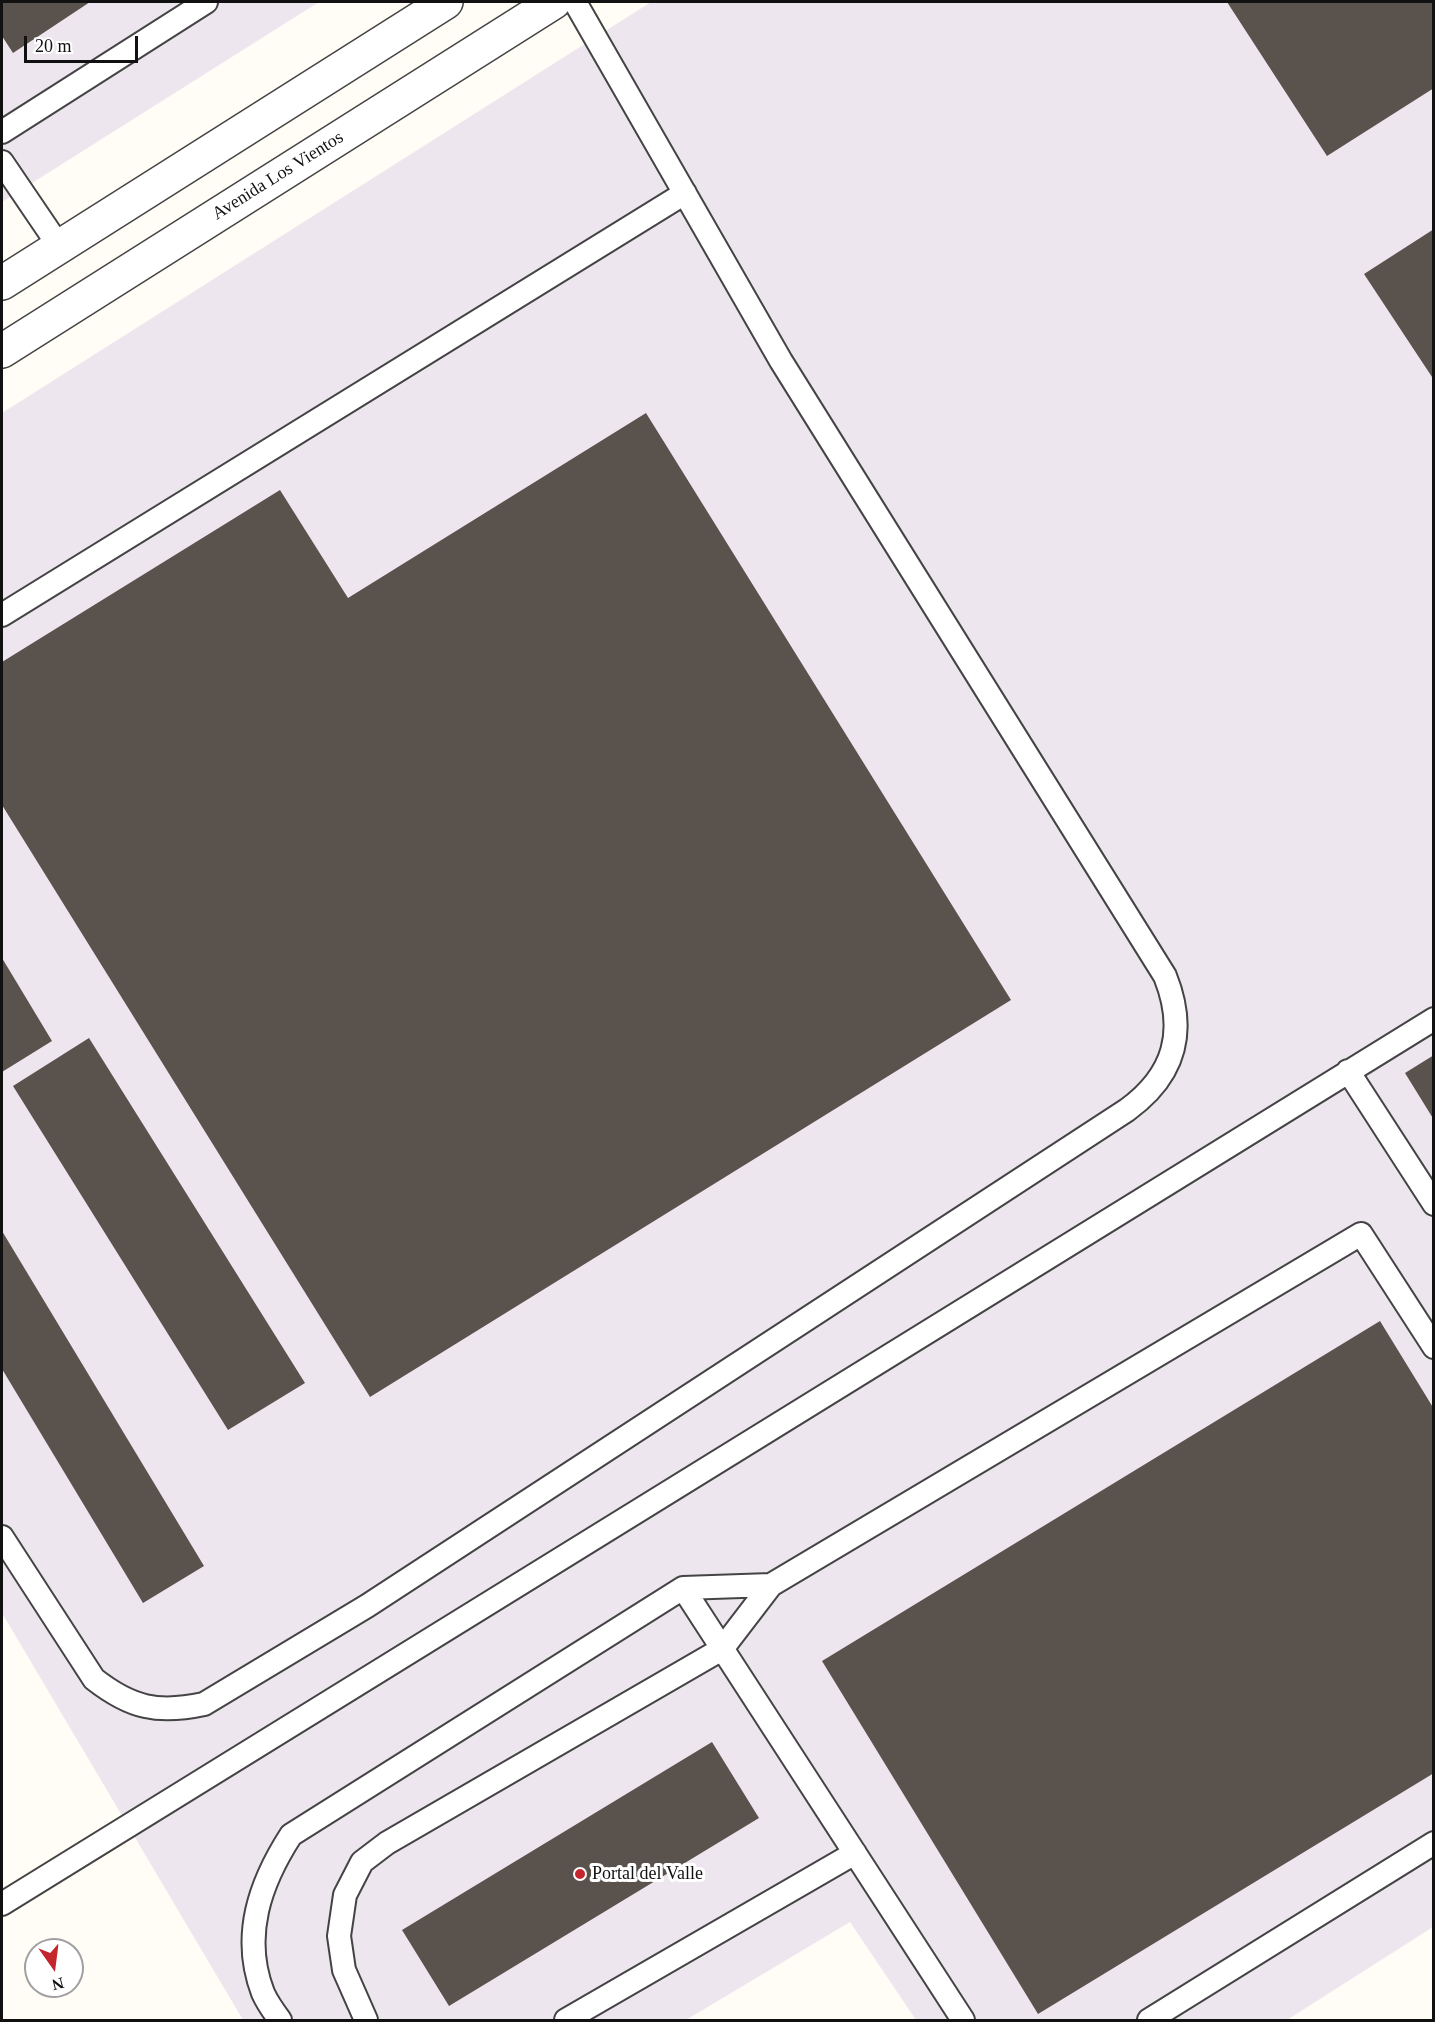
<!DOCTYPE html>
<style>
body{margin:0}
#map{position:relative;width:1435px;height:2022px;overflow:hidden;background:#fffdf5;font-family:Georgia,serif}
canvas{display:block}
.frame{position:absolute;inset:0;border:3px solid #111;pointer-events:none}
.north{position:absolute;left:24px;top:1938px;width:60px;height:60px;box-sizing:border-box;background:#fff;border:2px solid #a0a0a0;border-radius:50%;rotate:166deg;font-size:16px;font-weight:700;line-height:24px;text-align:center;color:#111}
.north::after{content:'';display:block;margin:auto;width:21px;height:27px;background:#c4262e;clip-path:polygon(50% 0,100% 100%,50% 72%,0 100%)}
.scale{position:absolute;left:24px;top:36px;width:114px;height:27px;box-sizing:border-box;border:3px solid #111;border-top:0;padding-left:8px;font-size:18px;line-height:21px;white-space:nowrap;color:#111;-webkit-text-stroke:4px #fff;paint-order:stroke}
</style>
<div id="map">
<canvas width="1435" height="2022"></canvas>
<div class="frame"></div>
<div class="north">N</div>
<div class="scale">20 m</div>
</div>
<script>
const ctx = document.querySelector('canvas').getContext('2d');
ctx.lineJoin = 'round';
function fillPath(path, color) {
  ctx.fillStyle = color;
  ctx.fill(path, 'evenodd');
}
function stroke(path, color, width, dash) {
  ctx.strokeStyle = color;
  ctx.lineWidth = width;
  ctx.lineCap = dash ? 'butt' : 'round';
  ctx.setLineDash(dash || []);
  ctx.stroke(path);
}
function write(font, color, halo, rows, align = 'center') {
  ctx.font = font + ' Georgia,serif';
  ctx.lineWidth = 6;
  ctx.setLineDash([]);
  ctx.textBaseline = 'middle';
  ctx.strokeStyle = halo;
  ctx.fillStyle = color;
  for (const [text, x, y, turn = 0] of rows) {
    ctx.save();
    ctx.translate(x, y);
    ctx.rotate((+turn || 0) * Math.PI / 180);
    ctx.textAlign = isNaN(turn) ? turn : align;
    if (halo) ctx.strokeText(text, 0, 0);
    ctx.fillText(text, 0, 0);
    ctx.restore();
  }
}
const industrial = new Path2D(`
 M2 2H319L2 202Z
 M651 2H1433V1927L1287 2020H916L850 1922 686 2020H243L2 1613V413Z`);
const building = new Path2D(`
 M2 2H90L13 53 2 36Z
 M1227 2H1434V88L1327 156Z
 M1434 229V380L1364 274Z
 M646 413 1011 1000 370 1397 2 805V662L280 490 348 598Z
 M2 958 52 1041 2 1072Z
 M89 1038 305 1383 228 1430 13 1086Z
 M1434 1055V1120L1405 1073Z
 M2 1231 204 1566 143 1603 2 1369Z
 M1380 1321 1434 1409V1773L1038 2014 822 1661Z
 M712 1742 759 1818 449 2006 402 1930Z`);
const service = new Path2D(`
 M2 132 206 2
 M2 162 59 246
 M2 615 685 193
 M1348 1071 1434 1204
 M2 1537 94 1679C131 1708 158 1714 204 1704L367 1606 1127 1110C1175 1075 1187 1031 1165 976L781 361 575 2
 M683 1588 963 2020
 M2 1904 1434 1019
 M280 2020C274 2012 267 2002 263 1993 241 1936 260 1883 291 1835L683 1588 771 1585
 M366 2020 344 1970 339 1936 345 1895 362 1862 387 1843 722 1649 771 1585 1361 1234 1434 1347
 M566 2020 855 1853
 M1149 2020 1434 1843`);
const minor = new Path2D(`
 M2 283 446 2
 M2 351 554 2`);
const markers = [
 [580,1874,6,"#c4262e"]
];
const streetNames = [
 ["Avenida Los Vientos",278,176,-32]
];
const poiNames = [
 ["Portal del Valle",592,1874]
];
fillPath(industrial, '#eee6ef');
fillPath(building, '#5a524d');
stroke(service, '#444', 26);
stroke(minor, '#444', 36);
stroke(service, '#fff', 22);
stroke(minor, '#fff', 33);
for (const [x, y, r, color] of markers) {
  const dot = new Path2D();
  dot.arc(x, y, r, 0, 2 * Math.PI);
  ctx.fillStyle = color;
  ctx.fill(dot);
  stroke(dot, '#fff', 2);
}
write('18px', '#111', '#fff', streetNames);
write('18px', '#111', '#fff', poiNames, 'left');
</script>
